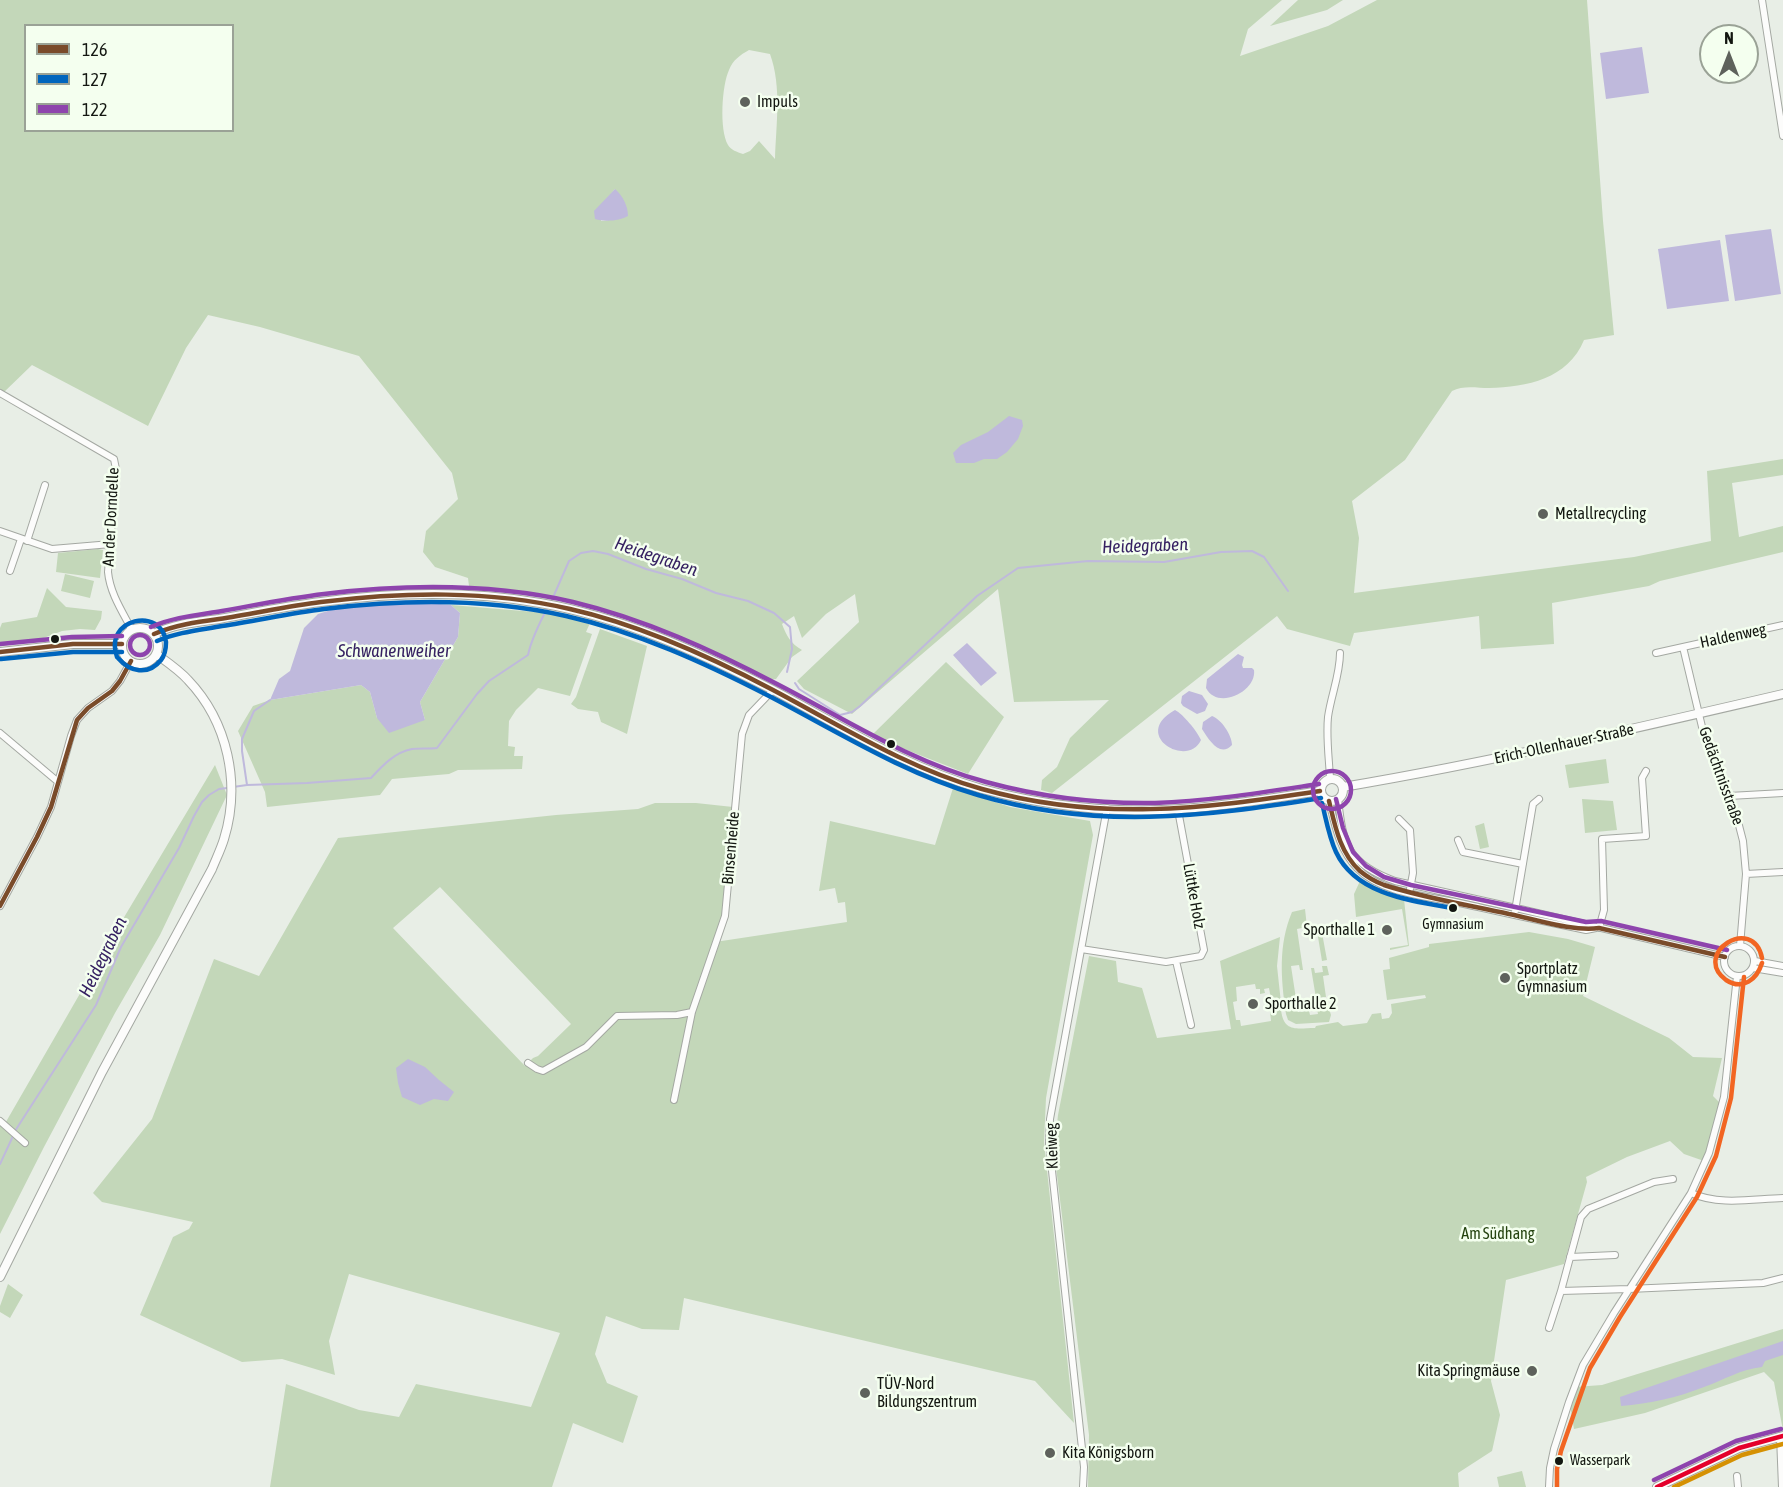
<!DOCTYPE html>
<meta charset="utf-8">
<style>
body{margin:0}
#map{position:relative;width:1783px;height:1487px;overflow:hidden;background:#e8eee6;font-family:"Asap Condensed",sans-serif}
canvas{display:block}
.legend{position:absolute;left:24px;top:24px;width:210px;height:108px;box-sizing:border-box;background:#f4ffef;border:2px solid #9aa296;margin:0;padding:8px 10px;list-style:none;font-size:18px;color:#131711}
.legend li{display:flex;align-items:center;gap:12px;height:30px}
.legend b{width:30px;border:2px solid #9aa296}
.north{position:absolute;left:1699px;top:24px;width:60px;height:60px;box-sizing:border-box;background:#f4ffef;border:2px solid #9aa296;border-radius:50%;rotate:0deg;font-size:16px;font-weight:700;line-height:24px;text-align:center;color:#131711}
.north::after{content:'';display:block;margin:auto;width:21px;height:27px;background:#5e625c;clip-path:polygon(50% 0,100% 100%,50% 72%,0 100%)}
</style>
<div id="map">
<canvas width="1783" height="1487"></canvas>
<ul class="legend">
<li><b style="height:8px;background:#7a4b2a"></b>126</li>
<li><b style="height:8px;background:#0065bd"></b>127</li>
<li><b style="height:8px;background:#8e44ad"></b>122</li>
</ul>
<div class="north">N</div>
</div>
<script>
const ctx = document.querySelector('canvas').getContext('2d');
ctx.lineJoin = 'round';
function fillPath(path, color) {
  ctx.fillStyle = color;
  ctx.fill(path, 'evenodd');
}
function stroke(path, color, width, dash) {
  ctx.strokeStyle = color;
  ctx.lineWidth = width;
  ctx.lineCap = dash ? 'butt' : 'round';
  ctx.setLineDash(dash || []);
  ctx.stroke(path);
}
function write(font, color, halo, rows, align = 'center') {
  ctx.font = font + ' "Asap Condensed",sans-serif';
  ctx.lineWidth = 5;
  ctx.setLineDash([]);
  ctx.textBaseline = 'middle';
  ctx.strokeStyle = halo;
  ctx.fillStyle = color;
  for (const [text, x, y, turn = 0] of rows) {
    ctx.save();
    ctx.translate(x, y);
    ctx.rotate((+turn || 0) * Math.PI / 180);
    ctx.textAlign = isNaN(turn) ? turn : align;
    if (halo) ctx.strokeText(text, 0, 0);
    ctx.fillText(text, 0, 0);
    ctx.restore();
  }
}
const green = new Path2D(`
 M0 0H1282L1248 29 1240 56 1328 26 1377 0H1587L1603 221 1614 335 1584 340C1568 379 1527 387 1489 388 1477 388 1463 385 1452 391L1405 460 1352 501 1359 538 1354 593 1634 557 1711 541 1707 471 1783 459V475L1732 483 1739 537 1783 526V552L1660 581 1649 586 1552 603 1554 644 1481 649 1479 616 1354 633 1350 646 1287 629 1277 616 1052 793 1041 790 1042 780 1057 767 1070 738 1109 700 1014 702 998 589 852 714 804 689 797 681 859 622 855 594 826 614 802 638 794 616 782 624C786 635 791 644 802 650L792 657 776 679 767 680 681 637 625 616 554 599 506 590 469 586 468 578 435 567 423 552 426 531 458 499 452 473 359 356 260 327 208 315 186 348 148 426 32 365 2 394 0 393ZM26 26H232V130H26ZM749 50 770 54C782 87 776 125 775 159L759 141 750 151 743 154C737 152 731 150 728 145 719 129 722 85 729 70 733 60 740 55 749 50ZM615 189 610 220 601 221 605 201Z
 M1298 0H1343L1327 10 1270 26Z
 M98 549 103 550 100 578 56 572 58 553Z
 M65 574 94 581 90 598 61 591Z
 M47 588 66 607 102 611 101 619 95 630 80 629 62 631 33 642 0 646V628L2 623 37 617Z
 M451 605 547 613 590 623 586 632 592 634 570 696 538 688 516 710 509 721 508 746 515 747 514 756H523L522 769 458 770 449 774 392 779 380 795 267 807 265 792 238 731 253 706 270 700 361 685 370 692 377 718 425 720 420 702 458 637 460 613Z
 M600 629 647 646 627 734 601 722 598 712 578 709 571 704 576 697Z
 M946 662 1004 717 968 774 871 736Z
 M1606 759 1609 783 1569 788 1565 765Z
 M215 765 227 795 160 935 115 1013 44 1147 0 1234V1124L3 1127 123 919Z
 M953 788 1010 807 1090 821 1093 835 1046 1098 1044 1142 1074 1423 1035 1381 684 1298 679 1330 642 1329 606 1316 595 1354 607 1383 638 1396 623 1443 573 1423 552 1487H270L286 1384 359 1410 399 1417 416 1384 531 1407 560 1333 349 1274 329 1341 335 1375 282 1359 242 1362 140 1315 173 1237 189 1229 193 1222 102 1202 93 1193 152 1119 214 959 259 976 338 838 556 815 638 809 655 803H696L733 807 724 907 715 942 847 922 845 902 838 903 835 888 819 891 830 821 935 845ZM440 887 571 1024 538 1056 533 1058 525 1066 393 928Z
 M1582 799 1613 801 1617 830 1585 833Z
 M1484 823 1489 847 1480 849 1475 826Z
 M1360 881 1379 891 1404 899 1409 946 1390 950V948L1408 945 1402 909 1356 917 1354 894Z
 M1305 909 1307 927 1297 929 1303 970H1300L1299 965 1291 966 1298 1012 1309 1011 1310 1015 1318 1014 1316 1004 1327 1002 1331 1015 1329 1022 1296 1024 1288 1020 1286 1014C1281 979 1278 945 1292 912Z
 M1328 927H1334L1335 930 1322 933 1327 960 1322 961 1317 931 1327 929Z
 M1529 932 1568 939 1595 947 1583 996 1669 1038 1693 1057 1722 1058 1713 1096 1721 1104 1704 1161 1684 1154 1670 1141 1627 1157 1586 1177 1587 1182 1564 1264 1506 1280 1491 1381 1500 1415 1492 1451 1458 1473 1459 1487H1088L1089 1435 1054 1151 1058 1115 1089 956 1116 961 1118 982 1142 988 1157 1038 1231 1029 1220 961 1280 937 1277 966 1281 1003 1272 1004 1269 988 1264 989 1265 993 1260 994V989H1256L1255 984 1236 987 1237 1001 1233 1002 1236 1020H1240L1241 1026 1271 1021 1270 1012 1281 1010C1284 1033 1297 1028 1315 1028L1316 1026 1338 1022 1343 1026 1367 1023 1372 1014 1381 1013 1382 1019 1389 1018 1392 1013 1391 1004 1426 998 1425 995 1387 1000 1383 970 1390 969 1389 958 1429 947V944Z
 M1322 966H1327L1329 975 1323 976 1326 997 1316 998 1311 968H1314L1315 973 1323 972Z
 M8 1284 23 1295 10 1318 0 1312V1306Z
 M1783 1329V1431L1774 1382 1764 1372 1645 1413 1574 1429 1570 1405 1575 1387 1602 1385Z
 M1522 1471 1526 1487H1499L1497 1477Z`);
const water = new Path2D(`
 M1642 47 1649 93 1606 99 1600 53Z
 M615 189C623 196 628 206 628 216 620 221 604 222 595 219L594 211Z
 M1771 229 1781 294 1735 301 1725 235Z
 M1720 240 1729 301 1667 309 1658 249Z
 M1009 416 1022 420 1023 426 1018 439 1007 452 997 459H984L974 463H956L953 453 961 445 988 432Z
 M430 603 451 605 460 613 458 637 420 702 425 720 389 733 377 718 370 692 361 685 270 700 279 679 290 671 304 628 318 614 331 610 359 606Z
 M967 643 997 673 981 686 953 655Z
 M1238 654 1244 657 1242 665 1243 668H1252L1254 670C1257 691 1218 711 1206 688L1207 679Z
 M1189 691 1202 695 1208 704 1205 711 1197 714 1183 706 1181 703 1182 696Z
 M1175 710C1183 714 1197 731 1201 740 1188 769 1130 735 1175 710Z
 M1212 716C1221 719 1232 735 1232 745 1220 758 1209 740 1202 729L1203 722Z
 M408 1059 425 1067 439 1080 454 1092 448 1101 434 1099 420 1105 402 1097 398 1083 396 1068Z
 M1783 1341V1355L1765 1361 1762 1367C1741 1369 1724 1380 1704 1387 1679 1397 1649 1404 1621 1406L1620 1397Z`);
const stream = new Path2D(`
 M551 602 569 561 581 553 593 551 608 554 646 569 682 579 716 593 748 601 774 613 790 627 792 649 787 672
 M795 683 799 689 840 715 852 712 860 706 977 596 1018 568 1088 561 1164 562 1221 552 1252 551 1264 557 1288 591
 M247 785 307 783 371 778C382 766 395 752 412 749 420 748 429 749 437 748L477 694 489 681 528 655C531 641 541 620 548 607
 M233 787 247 785 242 751V739L254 711 270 700
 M15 1131 96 1005 121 947 179 848 194 816 202 802 209 795 219 789 227 788
 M0 1164 13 1136`);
const minor = new Path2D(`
 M1762 0 1783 136
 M0 393 114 459 116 469 108 572C110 593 122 611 132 630
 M0 531 52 549 111 544
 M27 541 45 485
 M10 571 21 539
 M1683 647 1783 625
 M1656 653 1683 647 1703 731 1735 810 1743 841 1746 874 1740 946
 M0 733 57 781
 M1330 778C1329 758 1326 737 1328 717 1331 695 1340 675 1340 653
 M1729 796 1783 793
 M1338 799C1343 845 1348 864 1395 881L1516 908 1725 957
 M1329 801C1335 825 1339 849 1357 868 1383 895 1430 896 1464 904 1505 913 1545 922 1586 930L1596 928
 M1399 819 1410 830 1413 873 1410 889
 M1458 840 1463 852 1523 864
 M1746 874 1783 872
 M0 906 37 837 51 807 71 736 77 720 88 708 112 691 120 681 131 661
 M1515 911 1533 804 1539 799
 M1599 928 1604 910 1602 839 1646 836 1642 778 1646 771
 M1724 961a15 15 0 1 1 30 0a15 15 0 1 1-30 0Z
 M1081 949 1166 962 1201 956 1204 950 1178 810
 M1176 961 1191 1025
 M1755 961 1783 966
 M1753 968 1783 973
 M528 1063 537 1069 543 1071 586 1047 617 1016 677 1015 692 1012
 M674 1100 692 1012 725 916 742 734 749 715 773 690
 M0 1121 25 1143
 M1673 1179 1654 1182 1588 1209 1581 1217 1561 1291 1629 1289 1763 1283 1783 1278
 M1691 1193C1720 1206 1752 1199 1783 1198
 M1570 1257 1615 1255
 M1549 1328 1561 1291
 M1780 1436 1782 1487
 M1737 1476 1738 1487
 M1083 1487 1084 1467 1049 1143 1050 1119 1107 808
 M1549 1487 1550 1468 1554 1449 1569 1402 1583 1365 1614 1313 1691 1193 1709 1153 1724 1097 1737 976`);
const tertiary = new Path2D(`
 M154 634C174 624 197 622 219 619 253 613 287 606 321 602 394 592 467 590 540 603 622 617 699 652 773 690 841 726 907 768 982 789 1045 806 1116 814 1181 809 1228 806 1274 798 1320 791
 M0 652 73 644H122
 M1321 790a11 11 0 1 1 22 0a11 11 0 1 1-22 0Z
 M1343 787C1491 762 1637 728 1783 694`);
const secondary = new Path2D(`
 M122 646a18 18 0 1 1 36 0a18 18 0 1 1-36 0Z
 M0 1277 102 1072 212 869C216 859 221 849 224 839 241 784 228 722 188 680 179 670 167 662 156 654
 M1657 1487 1739 1448 1783 1436`);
const bus1 = new Path2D(`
 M154 634C175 625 197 622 219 619 253 614 287 606 321 602 404 592 488 590 570 609 641 625 709 656 773 690 841 726 907 768 982 789 1099 822 1202 809 1320 791
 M0 652 73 644H122
 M1329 801C1335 826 1340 853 1360 871 1366 876 1376 882 1384 885 1424 898 1468 905 1509 914 1535 919 1573 932 1599 928L1725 957
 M0 906 37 837 51 807 77 720 88 708 112 691 120 681 131 661`);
const bus2 = new Path2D(`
 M157 641C178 632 200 630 222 626 256 621 290 613 324 609 405 599 486 598 566 616 637 632 705 663 769 696 838 732 903 773 978 795 1095 830 1203 817 1321 798
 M117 657C103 618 162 606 166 642 166 648 165 655 161 660 148 676 130 672 118 658
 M1 659 73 652H122
 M1322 803C1326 819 1329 837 1336 852 1356 895 1412 901 1453 908`);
const bus3 = new Path2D(`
 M151 627C174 617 198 615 222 611 256 605 290 598 324 594 407 584 491 583 573 602 644 619 712 650 777 684 845 719 911 762 986 782 1041 797 1099 804 1155 803 1210 801 1265 792 1319 784
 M130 645a10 10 0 1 1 20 0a10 10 0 1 1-20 0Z
 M0 644 72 637 122 636
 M1313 790a19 19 0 1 1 38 0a19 19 0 1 1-38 0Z
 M1336 799 1343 828 1353 852 1366 866 1384 877 1411 885 1586 922 1601 921 1727 950
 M1654 1480 1736 1441 1781 1429`);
const bus4 = new Path2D(`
 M1762 958C1753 914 1691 954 1726 980 1743 991 1757 979 1762 963
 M1557 1487V1469L1561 1451 1590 1368 1620 1317 1697 1197 1716 1156 1731 1098 1744 977`);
const bus5 = new Path2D(`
 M1657 1487 1739 1448 1783 1436`);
const bus6 = new Path2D(`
 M1674 1487 1742 1455 1783 1444`);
const markers = [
 [745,102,6,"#5e625c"],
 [1543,514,6,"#5e625c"],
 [55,639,5,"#131711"],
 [891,744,5,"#131711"],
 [1453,908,5,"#131711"],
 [1387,930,6,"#5e625c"],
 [1505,978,6,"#5e625c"],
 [1253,1004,6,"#5e625c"],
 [1532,1371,6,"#5e625c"],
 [865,1393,6,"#5e625c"],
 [1050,1453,6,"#5e625c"],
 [1559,1461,5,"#131711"]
];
const busNames = [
 ["Gymnasium",1453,925],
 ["Wasserpark",1570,1461,"left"]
];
const poiNames = [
 ["Impuls",757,102],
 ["Metallrecycling",1555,514],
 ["Sporthalle 1",1375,930,"right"],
 ["Sportplatz",1517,969],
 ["Gymnasium",1517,987],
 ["Sporthalle 2",1265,1004],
 ["Kita Springmäuse",1520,1371,"right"],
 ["TÜV-Nord",877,1384],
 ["Bildungszentrum",877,1402],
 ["Kita Königsborn",1062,1453]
];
const streetNames = [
 ["An der Dorndelle",111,517,-87],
 ["Haldenweg",1733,636,-12],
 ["Erich-Ollenhauer-Straße",1564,744,-12],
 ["Gedächtnisstraße",1721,776,70],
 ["Binsenheide",731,848,-85],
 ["Lüttke Holz",1194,896,80],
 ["Kleiweg",1052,1146,-92]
];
const parkNames = [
 ["Am Südhang",1498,1234]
];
const waterNames = [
 ["Heidegraben",1145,546,-2],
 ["Heidegraben",656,557,19],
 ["Schwanenweiher",394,651],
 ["Heidegraben",103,957,-64]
];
fillPath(green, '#c3d7b9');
fillPath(water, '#bfb9dc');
stroke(stream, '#bfb9dc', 2);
stroke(minor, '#a4a8a2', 8);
stroke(tertiary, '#a4a8a2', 10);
stroke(secondary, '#a4a8a2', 10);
stroke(minor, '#fcfcfb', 6);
stroke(tertiary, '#fcfcfb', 8);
stroke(secondary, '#fcfcfb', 8);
stroke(bus1, '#7a4b2a', 4.5);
stroke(bus2, '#0065bd', 4.5);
stroke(bus3, '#8e44ad', 4.5);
stroke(bus4, '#f26522', 4.5);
stroke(bus5, '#e4002b', 4.5);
stroke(bus6, '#d59103', 4.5);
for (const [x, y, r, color] of markers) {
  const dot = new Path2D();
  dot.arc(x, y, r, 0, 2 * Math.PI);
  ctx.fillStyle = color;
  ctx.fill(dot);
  stroke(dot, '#f4ffef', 2);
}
write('14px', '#131711', '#f4ffef', busNames);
write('16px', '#131711', '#f4ffef', poiNames, 'left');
write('16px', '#131711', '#f4ffef', streetNames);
write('16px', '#254410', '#f4ffef', parkNames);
write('italic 18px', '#362262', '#f4ffef', waterNames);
</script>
